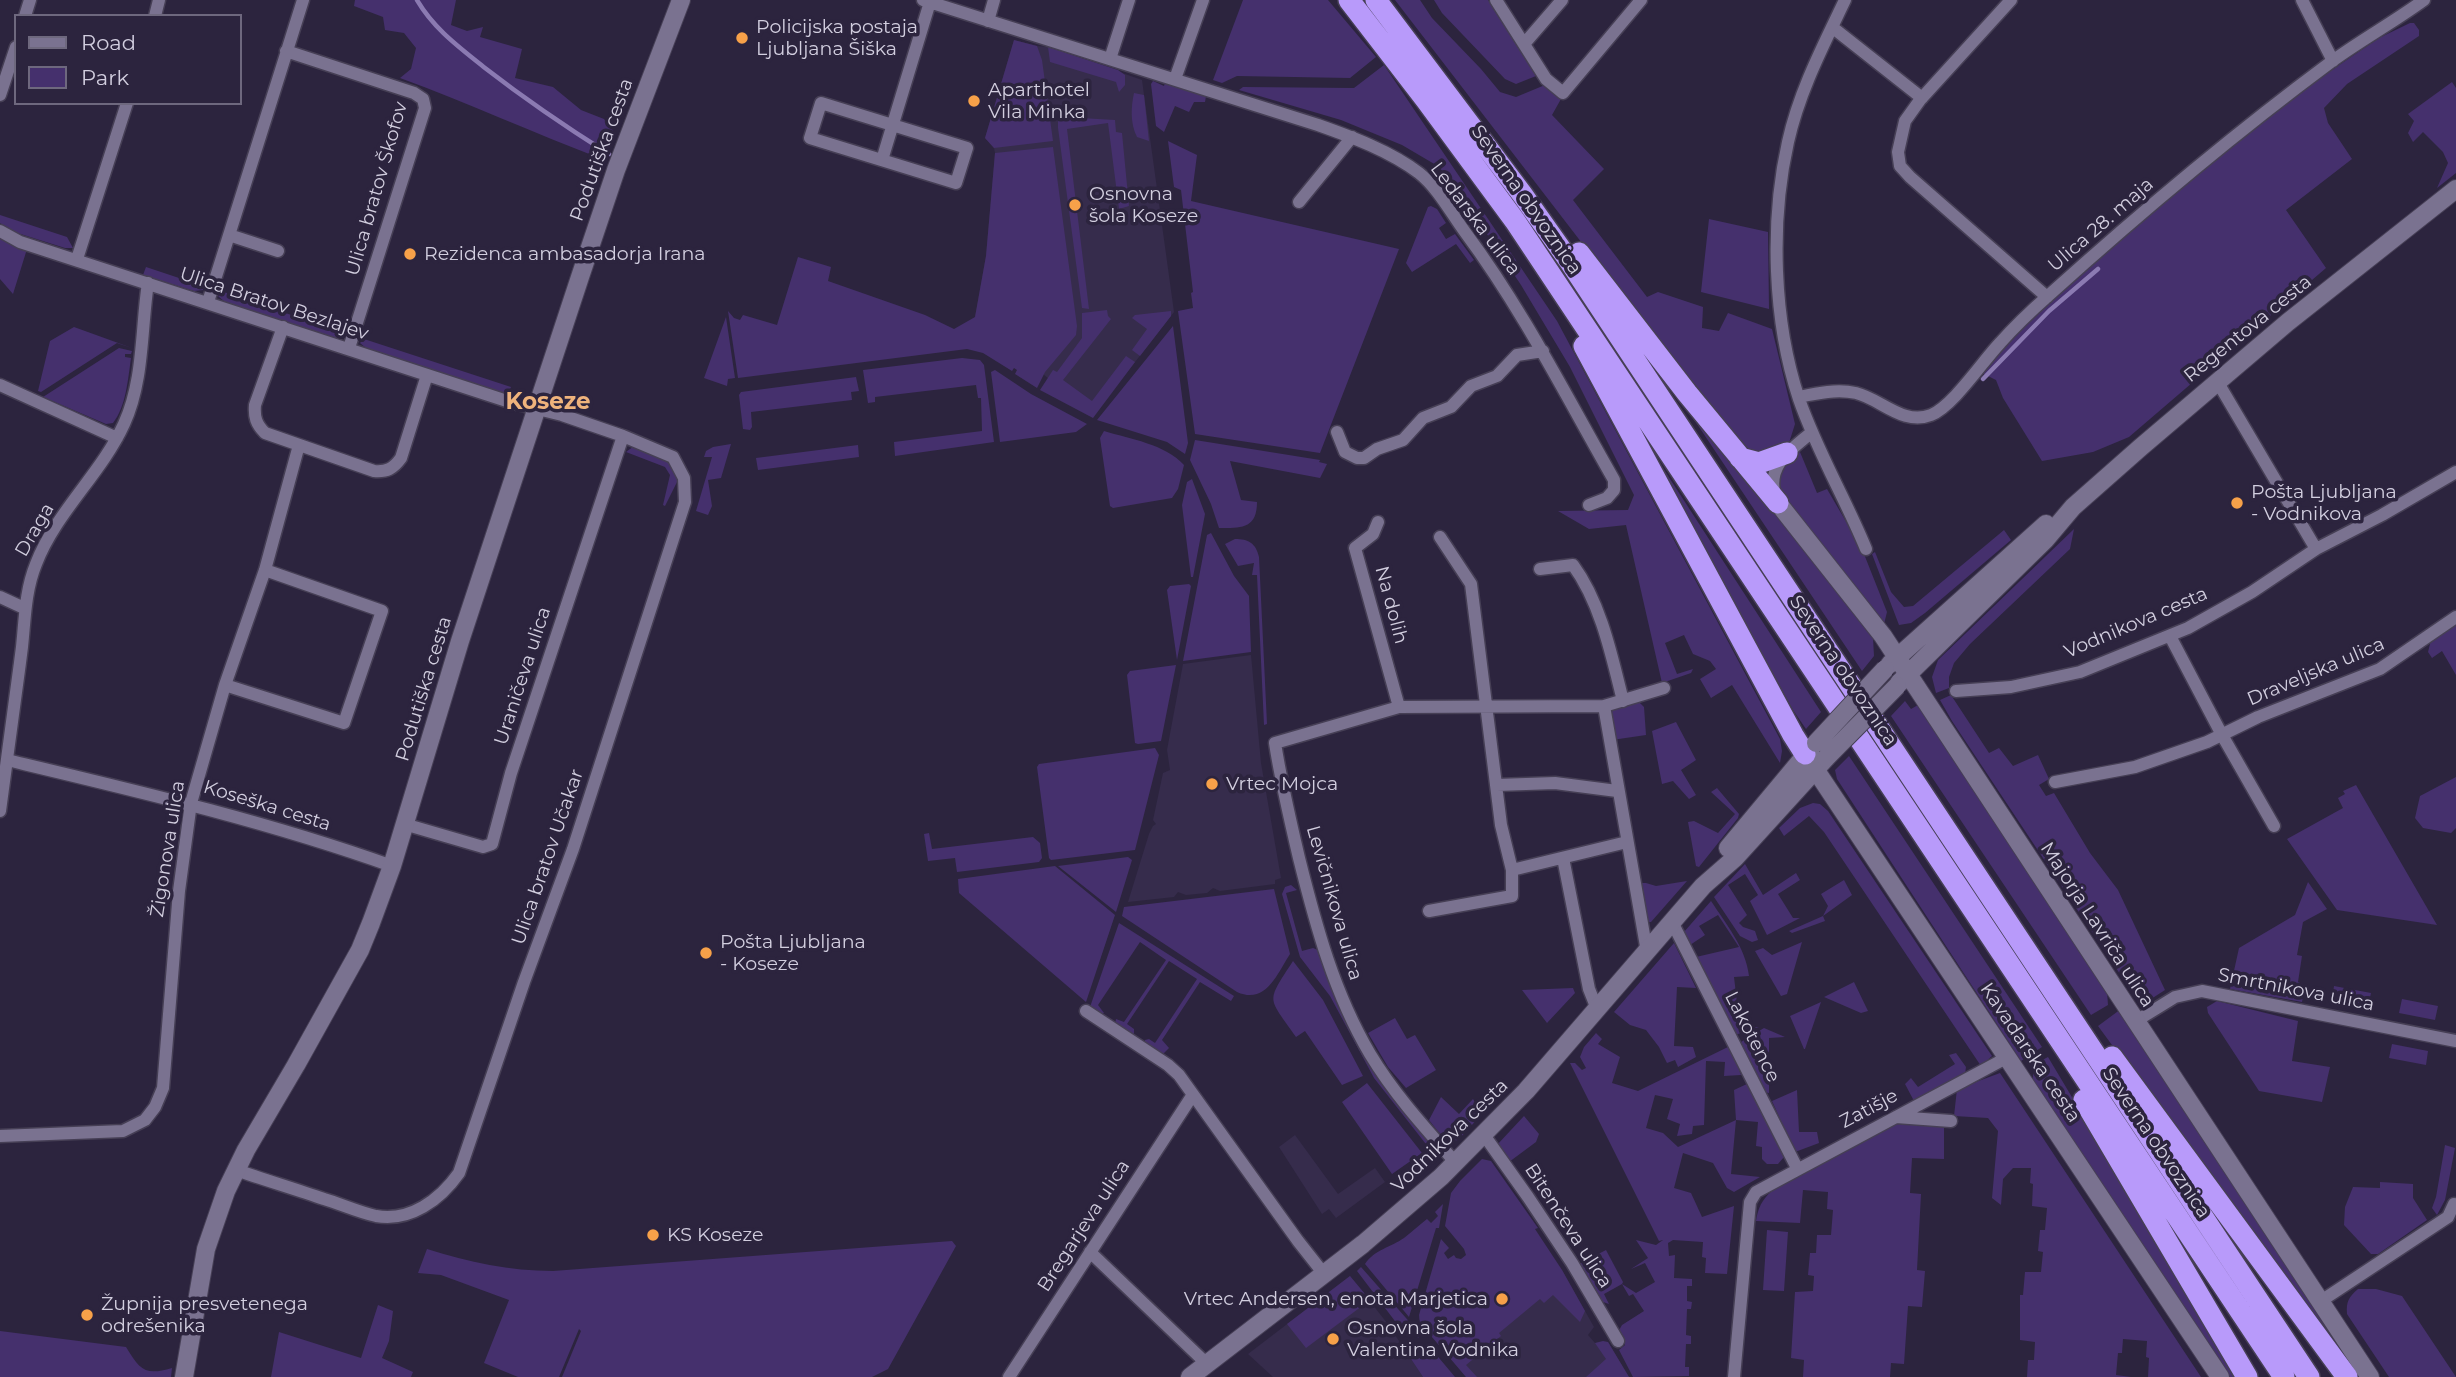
<!DOCTYPE html>
<meta charset="utf-8">
<style>
body{margin:0}
#map{position:relative;width:2456px;height:1377px;overflow:hidden;background:#2c243e;font-family:Montserrat,sans-serif}
canvas{display:block}
.legend{position:absolute;left:14px;top:14px;width:228px;height:91px;box-sizing:border-box;background:#2c243e;border:2px solid #6e687e;margin:0;padding:9px 12px;list-style:none;font-size:21px;color:#d2cedf}
.legend li{display:flex;align-items:center;gap:14px;height:35px}
.legend b{width:35px;border:2px solid #6e687e}
</style>
<div id="map">
<canvas width="2456" height="1377"></canvas>
<ul class="legend">
<li><b style="height:9px;background:#7a7290"></b>Road</li>
<li><b style="height:19px;background:#45306d"></b>Park</li>
</ul>
</div>
<script>
const ctx = document.querySelector('canvas').getContext('2d');
ctx.lineJoin = 'round';
function fillPath(path, color) {
  ctx.fillStyle = color;
  ctx.fill(path, 'evenodd');
}
function stroke(path, color, width, dash) {
  ctx.strokeStyle = color;
  ctx.lineWidth = width;
  ctx.lineCap = dash ? 'butt' : 'round';
  ctx.setLineDash(dash || []);
  ctx.stroke(path);
}
function write(font, color, halo, rows, align = 'center') {
  ctx.font = font + ' Montserrat,sans-serif';
  ctx.lineWidth = 7;
  ctx.setLineDash([]);
  ctx.textBaseline = 'middle';
  ctx.strokeStyle = halo;
  ctx.fillStyle = color;
  for (const [text, x, y, turn = 0] of rows) {
    ctx.save();
    ctx.translate(x, y);
    ctx.rotate((+turn || 0) * Math.PI / 180);
    ctx.textAlign = isNaN(turn) ? turn : align;
    if (halo) ctx.strokeText(text, 0, 0);
    ctx.fillText(text, 0, 0);
    ctx.restore();
  }
}
const built = new Path2D(`
 M1014 40 1037 46 1048 47 1142 80 1174 312 1093 416 975 317 986 256 995 153 994 148 985 138Z
 M1251 655 1261 763 1281 878 1275 880V884L1220 891 1213 888 1207 893 1186 895 1178 892 1174 897 1128 902 1149 834 1153 826 1156 824 1153 820 1163 773 1170 770 1167 750 1183 664Z
 M1295 1135 1338 1194 1375 1168 1385 1182 1336 1218 1329 1209 1322 1214 1279 1147Z
 M1562 1270 1594 1327 1588 1335 1595 1343 1608 1342 1629 1377H1466L1419 1319 1422 1302Z
 M1350 1276 1387 1323 1423 1377H1273L1248 1354Z`);
const green = new Path2D(`
 M355 0H456L451 25 467 31 483 27 480 37 522 49 515 78 553 87 581 110 604 119 615 133 602 159C534 133 468 103 400 78L411 69 416 48 404 33 385 30 383 17 354 6Z
 M1243 0H1328L1376 57 1350 78 1237 76 1222 83 1213 80Z
 M1395 0H1420L1432 18 1481 69 1500 92 1516 97 1545 85 1561 99 1552 115 1604 169 1573 200 1647 297 1658 292 1703 307 1702 328 1719 331 1728 313 1772 329 1795 424 1789 443 1761 457 1738 446Z
 M1434 0H1488L1536 76 1516 84 1505 79 1442 13Z
 M2410 23H2414L2419 30V36L2347 84 2324 108 2328 123 2352 159 2286 210 2326 268 2129 437 2093 452 2042 461 2003 398 1996 380 1976 370 2047 297 2237 141 2301 91 2379 38Z
 M1014 40 1037 46 1042 60 1053 141 994 148 985 138Z
 M1048 47 1118 70 1125 75V85L1119 92 1116 82 1050 62Z
 M1384 65 1557 321 1780 739 1782 751 1780 763 1732 685 1711 698 1700 679 1716 669 1710 661 1693 654 1684 635 1665 643 1677 674 1693 669 1691 673 1662 683 1626 525 1589 529 1558 511 1628 510 1634 495 1570 367 1521 285 1448 176 1436 165 1402 145 1341 120 1239 90 1243 87 1354 88Z
 M1153 81 1164 86 1165 83 1206 96 1205 102H1194L1189 112 1175 106 1164 132 1156 126 1151 84Z
 M2452 82 2456 88V173L2437 188 2448 163 2443 152 2423 132 2413 142 2408 133 2414 121 2408 114Z
 M1134 93 1144 95 1149 141 1137 137C1130 123 1131 107 1134 93Z
 M1064 117 1115 120 1116 132 1122 133 1129 206 1119 209 1108 123 1067 129 1089 309 1082 308 1058 128V119Z
 M1168 141 1197 155 1191 201 1399 249 1320 453 1195 434 1178 311 1193 308 1191 293 1193 292 1181 190 1174 187Z
 M1053 147 1077 326 1076 335 1045 372 1037 388 1015 374 1017 370 1014 368 1012 371 983 353 967 349 738 378 728 311 734 318 740 320 743 315 777 325 798 257 831 267 828 281 925 315 954 329 975 317 986 256 995 153Z
 M1431 206 1437 209 1446 223 1439 228 1446 239 1455 234 1474 260 1470 263 1456 244 1412 272 1406 263 1428 207Z
 M0 215 67 237 73 248H65L11 231 0 223Z
 M1709 219 1768 232 1769 309 1701 292Z
 M0 238 27 249 13 294 0 279Z
 M146 267 203 286V290L194 291 143 275Z
 M224 292 341 332 344 337 336 338 225 302 218 296Z
 M1107 310 1108 316 1111 319 1063 380 1092 401 1126 356 1135 362 1093 418 1040 390 1053 370 1057 372 1082 338V313Z
 M1171 311V316L1140 356 1132 350 1147 329 1132 318 1135 315Z
 M726 317 735 378 728 379 727 386 704 378Z
 M1173 326 1188 443 1185 454 1167 442 1097 420Z
 M74 327 132 348 117 343 41 392 38 391 50 341Z
 M364 339 511 387 508 395 366 348 360 343Z
 M119 348 132 351 131 354H125V357L131 358C128 379 126 407 113 423L106 424 43 397Z
 M962 358 980 360 984 365 994 442 895 456 894 442 982 431 981 398H978L976 385 875 397V402L868 403 863 370Z
 M995 370 1031 394 1087 424 1076 432 1000 442 991 372Z
 M856 377 859 391 851 392 852 400 751 412 752 427 750 430 743 429 739 395 741 392Z
 M1687 401 1873 638 1874 656 1862 671 1685 406Z
 M1104 431C1130 439 1165 444 1184 465L1178 489 1172 498 1113 508 1110 506 1100 438Z
 M1195 440 1320 460 1319 462 1327 464 1320 478 1230 461 1241 500 1257 502C1257 529 1241 528 1219 528L1211 504 1190 460Z
 M731 444 721 478 708 480 712 506 708 515 696 511 712 457H704L706 451 713 447Z
 M858 445 859 457 758 470 756 458Z
 M634 446 668 459 678 480 665 506 663 505 670 475 665 467 626 452Z
 M1800 452 1817 493 1827 489 1862 549 1887 612 1884 624 1778 494C1780 470 1775 461 1800 452Z
 M1659 462 1821 712 1806 729 1793 710 1657 465Z
 M1192 479 1205 514 1193 577H1191L1182 505 1187 482Z
 M2074 529 2070 549 1970 644 1954 663 1949 677V688L1936 693 1932 677 1938 660Z
 M2004 530 2011 540 1925 613 1911 623 1899 625 1872 554 1875 552 1891 592 1904 607 1913 606Z
 M1211 533 1234 576 1249 596 1251 652 1183 661 1207 535Z
 M1235 539C1248 539 1256 543 1259 557L1267 724 1264 725 1257 575H1252L1254 563 1238 566 1225 544Z
 M1189 584 1191 586 1177 660 1167 590 1170 586Z
 M2456 621V675L2442 651 2432 658 2428 652 2431 640Z
 M1176 665 1161 741 1138 744 1135 743 1127 675 1130 671Z
 M1951 695 1989 753 1999 748 2013 766 2038 755 2049 779 2039 785 2046 796 2054 793 2090 853 2118 890 2165 990 2151 999 2134 995 1952 721 1940 700Z
 M1638 701 1644 707 1646 735 1612 740 1608 717 1611 709Z
 M1905 701 1911 709 1918 705 2107 991 2108 1005 2091 1015 1891 716Z
 M1676 722 1696 760 1681 770 1696 795 1689 799 1673 781 1662 784 1652 731Z
 M1155 748 1159 755 1135 850 1051 860 1049 858 1037 767 1039 764Z
 M1849 756 2042 1047 2021 1061 1837 779 1835 770Z
 M2456 777V828L2451 833 2423 828 2415 818 2420 796Z
 M2356 785 2437 925 2337 910 2287 839 2343 808 2338 798 2345 794 2343 791Z
 M1717 788 1739 814 1738 818 1699 867 1696 866 1688 822 1694 821 1718 833 1735 814 1711 792Z
 M1813 803 1820 804 1828 811 1992 1056 1981 1066 1824 832 1809 816 1784 836 1779 828 1800 808Z
 M929 833 932 849 1033 837 1040 843 1042 858 1039 862 957 872 955 858 928 861 924 834Z
 M1128 857 1132 860 1116 912 1058 866Z
 M1745 864 1763 895 1796 873 1800 880 1778 894 1793 918H1800L1767 935 1750 901 1758 895 1745 874 1728 885 1747 915 1739 923 1743 927 1755 931 1758 940 1752 942 1740 936 1714 897Z
 M1055 866 1115 915 1086 1002 959 893 958 879Z
 M1844 880 1852 895 1823 916 1825 921 1792 933 1789 931 1823 916 1828 906 1821 894Z
 M1687 881 1651 922H1648L1637 883H1646L1656 886Z
 M2308 882 2327 909 2303 922 2297 955 2302 956 2298 982 2305 985 2302 1002 2230 989 2239 948 2295 915Z
 M1291 885 1297 890 1286 893 1302 951 1313 948 1318 950C1328 975 1337 1001 1348 1026 1370 1070 1400 1108 1432 1146L1429 1148 1374 1078 1330 996 1300 957 1282 894 1285 887Z
 M1274 889 1290 954C1277 974 1266 1005 1237 992L1122 916 1124 907Z
 M1711 901C1726 924 1746 948 1749 976L1734 977 1740 1028 1759 1027 1735 1035 1696 957 1739 947 1718 915 1699 926 1705 935 1690 945 1684 932Z
 M1119 923 1234 996 1231 1001 1200 982 1162 1040 1169 1048 1163 1054 1145 1044V1040L1149 1039 1155 1043 1197 979 1169 961 1127 1024 1134 1029V1034L1115 1024 1116 1019 1124 1022 1166 960 1140 942 1098 1005 1104 1013 1101 1014 1090 1007Z
 M1802 942 1787 994 1781 996 1755 951 1763 948 1772 955Z
 M1674 943 1696 988 1677 987 1674 1046 1693 1047 1696 1057 1678 1067 1675 1060 1667 1063 1659 1047 1646 1030 1630 1025 1614 1012Z
 M1293 961 1323 1000 1363 1076 1342 1085 1305 1031 1296 1037C1268 996 1265 1004 1293 961Z
 M1854 982 1868 1011 1861 1013 1824 997Z
 M2334 986 2371 993 2368 1007 2332 1000Z
 M1573 988 1575 993 1547 1023 1522 990Z
 M2402 999 2438 1006 2435 1020 2399 1013Z
 M2217 1001 2298 1021 2292 1061 2330 1067 2322 1102 2259 1091 2208 1013 2207 1007Z
 M1821 1002 1805 1049H1804L1790 1016Z
 M2121 1009 2365 1377H2356L2098 1026Z
 M1395 1018 1407 1039 1415 1035 1436 1070 1406 1088 1388 1067 1368 1033Z
 M1764 1028 1785 1037 1769 1038V1093L1763 1092 1741 1042Z
 M1596 1033 1602 1039 1598 1044 1620 1057 1612 1083 1638 1091 1730 1046 1741 1075 1724 1076 1725 1062 1706 1061 1704 1125 1693 1126 1692 1134 1677 1136 1680 1124 1667 1119 1673 1099 1655 1095 1646 1128 1663 1133 1678 1147 1736 1120 1734 1090 1749 1083 1784 1157 1778 1164H1767L1762 1159V1147L1756 1146 1758 1122 1736 1120 1731 1174 1760 1177 1734 1192 1727 1188 1713 1163 1683 1153 1674 1188 1691 1193 1702 1217 1734 1206 1727 1274 1705 1273 1706 1258 1702 1257 1703 1242 1673 1240 1668 1243 1669 1256 1675 1255 1674 1278 1692 1279V1286H1687V1301L1692 1302 1691 1309H1687L1686 1335 1691 1336V1344H1686L1685 1367H1689V1376L1633 1377 1619 1350 1625 1345 1618 1332 1622 1325 1644 1311 1633 1294 1629 1296 1622 1284 1604 1294 1609 1304 1600 1301 1579 1264 1606 1250 1623 1282 1622 1284 1636 1293 1655 1282 1645 1263 1631 1269 1648 1258 1636 1240 1656 1245 1663 1240 1659 1241 1570 1063H1575L1582 1070 1586 1068 1580 1057 1584 1047Z
 M2392 1044 2428 1051 2426 1065 2389 1058Z
 M1956 1053 1966 1067 1965 1074 1914 1101 1905 1084 1911 1078 1918 1087 1955 1064 1949 1055Z
 M2048 1057 2239 1377H2229L2033 1080V1065Z
 M2000 1073 2201 1377H2148L2149 1358 2146 1357 2147 1341 2123 1339 2122 1353H2118L2116 1375 2131 1377H2027L2028 1360H2034L2035 1342 2020 1340V1295H2023L2025 1272H2041L2043 1252 2038 1251 2040 1230H2045L2047 1208 2032 1206 2033 1184 2030 1183 2031 1168H2013L2003 1179 2001 1205 1992 1198 1998 1131 1988 1118 1954 1116 1957 1089Z
 M1367 1083 1422 1153 1392 1174 1342 1102Z
 M1797 1090 1799 1132H1817L1819 1143 1795 1152 1772 1101Z
 M1441 1097 1459 1114 1473 1099 1482 1114 1458 1140C1444 1142 1437 1130 1429 1120Z
 M1524 1116 1539 1134 1536 1142 1509 1162 1497 1145Z
 M1897 1124 1944 1125V1159L1912 1158 1910 1193 1921 1194 1917 1270 1925 1271 1922 1307 1908 1306 1904 1364 1891 1363 1890 1377H1803L1804 1360 1791 1358 1795 1292 1813 1291 1814 1276 1808 1275 1810 1253H1816L1817 1235H1831L1833 1210 1827 1209 1828 1192 1803 1190 1800 1223 1756 1221C1759 1203 1765 1196 1779 1185Z
 M2445 1145 2455 1148 2445 1200 2437 1215 2432 1208 2436 1197Z
 M1482 1159 1491 1161 1538 1228 1535 1229 1562 1270 1585 1311 1580 1322 1553 1295 1544 1303 1540 1299 1499 1333 1501 1336 1466 1365 1477 1377H1466L1420 1323 1419 1315 1441 1239 1449 1248 1444 1253 1448 1259 1454 1255 1456 1258 1461 1259 1466 1255 1464 1249 1445 1226 1451 1193 1460 1181Z
 M2380 1182 2413 1184V1198L2427 1220 2378 1254H2371L2344 1225 2345 1207 2353 1187 2380 1188Z
 M1443 1204 1439 1228H1436L1409 1317 1365 1264C1374 1250 1391 1247 1404 1238 1412 1232 1419 1225 1427 1219L1431 1223 1438 1216 1435 1212Z
 M1767 1230 1788 1232 1784 1291 1763 1290Z
 M952 1241 956 1246 888 1369 872 1377H562L581 1331 579 1329 559 1377H518L484 1363 509 1300 441 1275 418 1273 427 1249C469 1262 510 1271 553 1271Z
 M1361 1267 1421 1335 1418 1338 1414 1332 1407 1337 1357 1271Z
 M1350 1276 1370 1300 1306 1348 1287 1324Z
 M2358 1289H2376L2402 1296 2456 1377H2389L2347 1314C2346 1301 2349 1297 2358 1289Z
 M378 1305 393 1311 389 1341 382 1358 413 1372 411 1377H271L279 1332 361 1358Z
 M0 1331 126 1347C140 1370 145 1376 172 1368L171 1377H0Z
 M1603 1341 1608 1342 1629 1377H1586L1606 1359 1595 1343Z
 M1424 1345 1429 1346 1455 1377H1423L1409 1356Z`);
const stream = new Path2D(`
 M417 0C434 29 459 47 485 68 525 99 566 127 609 154
 M1983 379 2049 311 2098 269`);
const street = new Path2D(`
 M923 0 1318 125C1352 137 1390 151 1419 173 1438 188 1451 213 1465 232 1523 310 1566 396 1614 480V490L1607 498 1589 505
 M1496 0 1546 79 1563 93 1641 0
 M1845 0C1823 46 1799 92 1788 142 1770 222 1773 321 1799 399 1817 451 1845 498 1866 549
 M2011 0 1920 100 1905 121 1898 152 1900 166 1910 177 2047 297
 M2302 0 2333 61
 M25 16 30 0
 M155 16 159 0
 M988 21 994 0
 M1832 27 1922 98
 M1524 44 1562 0
 M286 51 414 93 423 99 425 108 349 348
 M1110 59 1129 0
 M1175 79 1203 0
 M0 95 16 47
 M821 103 967 148 956 183 810 138Z
 M882 160 930 2
 M1299 202 1352 137
 M0 231 20 242 513 403 562 415 623 436 673 457 684 478 685 502 573 849 524 982 459 1173C440 1200 410 1222 376 1216 358 1212 341 1204 324 1199 295 1189 265 1180 236 1170
 M229 235 278 251
 M77 259 127 103
 M208 302 303 0
 M283 327 255 405C254 417 256 424 265 433L374 471C387 472 393 469 401 458L427 375
 M2217 381 2316 549
 M0 385 117 438
 M1799 397C1818 393 1837 389 1856 393 1881 399 1903 426 1931 415 1953 406 1982 362 2000 343 2015 326 2032 310 2049 295 2140 213 2234 134 2331 62 2361 40 2394 22 2424 0
 M1337 432 1345 452 1357 458H1364L1377 449 1403 440 1423 418 1451 407 1471 386 1497 376 1517 355 1543 351
 M1775 496C1766 465 1791 450 1812 432
 M1378 522 1373 534 1355 548 1399 707
 M1440 537 1471 584 1501 825 1512 870 1627 842
 M1540 569 1573 565C1601 603 1612 657 1623 701
 M0 597 24 608
 M2170 636 2222 735 2274 826
 M225 685 344 723 382 611 265 570
 M1956 691 2011 687 2080 672 2188 628 2252 592 2316 549 2382 515 2456 472
 M1604 706 1647 952
 M7 760C137 791 266 821 392 866
 M2055 782 2135 767 2207 742 2258 717 2380 669 2456 617
 M1497 785 1555 783 1617 791
 M0 811C7 757 15 702 22 647 25 619 25 591 36 564 56 512 101 474 124 424 144 381 141 328 148 283
 M404 824 483 847 492 844 511 773 623 436
 M1563 858 1589 989 1597 1009
 M1429 911 1512 896V870
 M1672 922 1797 1168
 M1086 1011 1168 1065 1179 1075 1298 1241 1324 1274
 M2136 1021 2175 997 2202 991 2456 1041
 M1896 1117 1951 1121
 M1484 1135 1528 1197 1572 1263 1618 1341
 M0 1136 123 1131 145 1120 155 1107 163 1088 179 891 191 803 225 685 265 570 299 445
 M1456 1163C1425 1128 1394 1094 1370 1054 1334 993 1316 926 1299 858 1290 820 1281 782 1275 743L1399 707 1604 706 1664 688
 M1090 1252 1207 1364
 M2321 1301 2448 1217 2454 1204 2456 1205
 M1009 1377 1192 1096
 M1734 1377 1750 1202 1756 1192 2008 1057`);
const secondary = new Path2D(`
 M1778 503 1883 636 2370 1377
 M1890 664 2046 524
 M1899 683 2046 539 2073 507 2141 447 2288 322 2456 189
 M1809 760 2220 1377
 M1728 848 1813 746
 M184 1377 206 1249 226 1191 246 1150 296 1065 360 950 371 923 392 866 460 641 580 277 616 170 681 0
 M1190 1377 1363 1244 1441 1177 1526 1091 1703 886 1735 858 1826 758`);
const highway = new Path2D(`
 M1349 0 1426 100 1515 221 2284 1377
 M1376 0 1522 194 1570 262 2309 1377
 M1579 253 1687 393 1778 503
 M1584 346 1793 735 1805 754
 M1740 458 1759 463 1787 453
 M2112 1057 2347 1377
 M2084 1100 2247 1377`);
const secondaryBridge = new Path2D(`
 M1816 743 1885 669
 M1826 758 1897 686`);
const markers = [
 [742,38,7,"#f7a149"],
 [974,101,7,"#f7a149"],
 [1075,205,7,"#f7a149"],
 [410,254,7,"#f7a149"],
 [2237,503,7,"#f7a149"],
 [1212,784,7,"#f7a149"],
 [706,953,7,"#f7a149"],
 [653,1235,7,"#f7a149"],
 [1502,1299,7,"#f7a149"],
 [87,1315,7,"#f7a149"],
 [1333,1339,7,"#f7a149"]
];
const poiNames = [
 ["Policijska postaja",756,27],
 ["Ljubljana Šiška",756,49],
 ["Aparthotel",988,90],
 ["Vila Minka",988,112],
 ["Osnovna",1089,194],
 ["šola Koseze",1089,216],
 ["Rezidenca ambasadorja Irana",424,254],
 ["Pošta Ljubljana",2251,492],
 ["- Vodnikova",2251,514],
 ["Vrtec Mojca",1226,784],
 ["Pošta Ljubljana",720,942],
 ["- Koseze",720,964],
 ["KS Koseze",667,1235],
 ["Vrtec Andersen, enota Marjetica",1488,1299,"right"],
 ["Župnija presvetenega",101,1304],
 ["odrešenika",101,1326],
 ["Osnovna šola",1347,1328],
 ["Valentina Vodnika",1347,1350]
];
const streetNames = [
 ["Podutiška cesta",602,150,-70],
 ["Ulica bratov Škofov",377,189,-74],
 ["Severna obvoznica",1526,200,55],
 ["Ledarska ulica",1475,219,53],
 ["Ulica 28. maja",2101,225,-41],
 ["Ulica Bratov Bezlajev",274,304,18],
 ["Regentova cesta",2248,329,-39],
 ["Draga",35,530,-60],
 ["Na dolih",1391,605,75],
 ["Vodnikova cesta",2136,623,-23],
 ["Severna obvoznica",1843,671,56],
 ["Draveljska ulica",2316,672,-23],
 ["Uraničeva ulica",523,676,-72],
 ["Podutiška cesta",424,689,-73],
 ["Koseška cesta",267,806,17],
 ["Žigonova ulica",168,849,-81],
 ["Ulica bratov Učakar",548,857,-71],
 ["Levičnikova ulica",1334,903,74],
 ["Majorja Lavriča ulica",2097,925,57],
 ["Smrtnikova ulica",2296,990,11],
 ["Lakotence",1752,1037,63],
 ["Kavadarska cesta",2030,1053,56],
 ["Zatišje",1869,1109,-28],
 ["Vodnikova cesta",1450,1136,-44],
 ["Severna obvoznica",2156,1143,56],
 ["Bregarjeva ulica",1084,1226,-57],
 ["Bitenčeva ulica",1568,1226,57]
];
const quarterNames = [
 ["Koseze",548,402]
];
fillPath(built, '#362c4c');
fillPath(green, '#45306d');
stroke(stream, '#8b7ab2', 4.5);
stroke(street, '#463f55', 15);
stroke(secondary, '#463f55', 20);
stroke(highway, '#463f55', 24);
stroke(street, '#7a7290', 12);
stroke(secondary, '#7a7290', 18);
stroke(highway, '#b89afa', 21);
stroke(secondaryBridge, '#463f55', 20, []);
stroke(secondaryBridge, '#7a7290', 18);
for (const [x, y, r, color] of markers) {
  const dot = new Path2D();
  dot.arc(x, y, r, 0, 2 * Math.PI);
  ctx.fillStyle = color;
  ctx.fill(dot);
  stroke(dot, '#2c243e', 2.5);
}
write('19px', '#d2cedf', '#2c243e', poiNames, 'left');
write('19px', '#d2cedf', '#2c243e', streetNames);
write('bold 23px', '#efb37c', '#2c243e', quarterNames);
</script>
